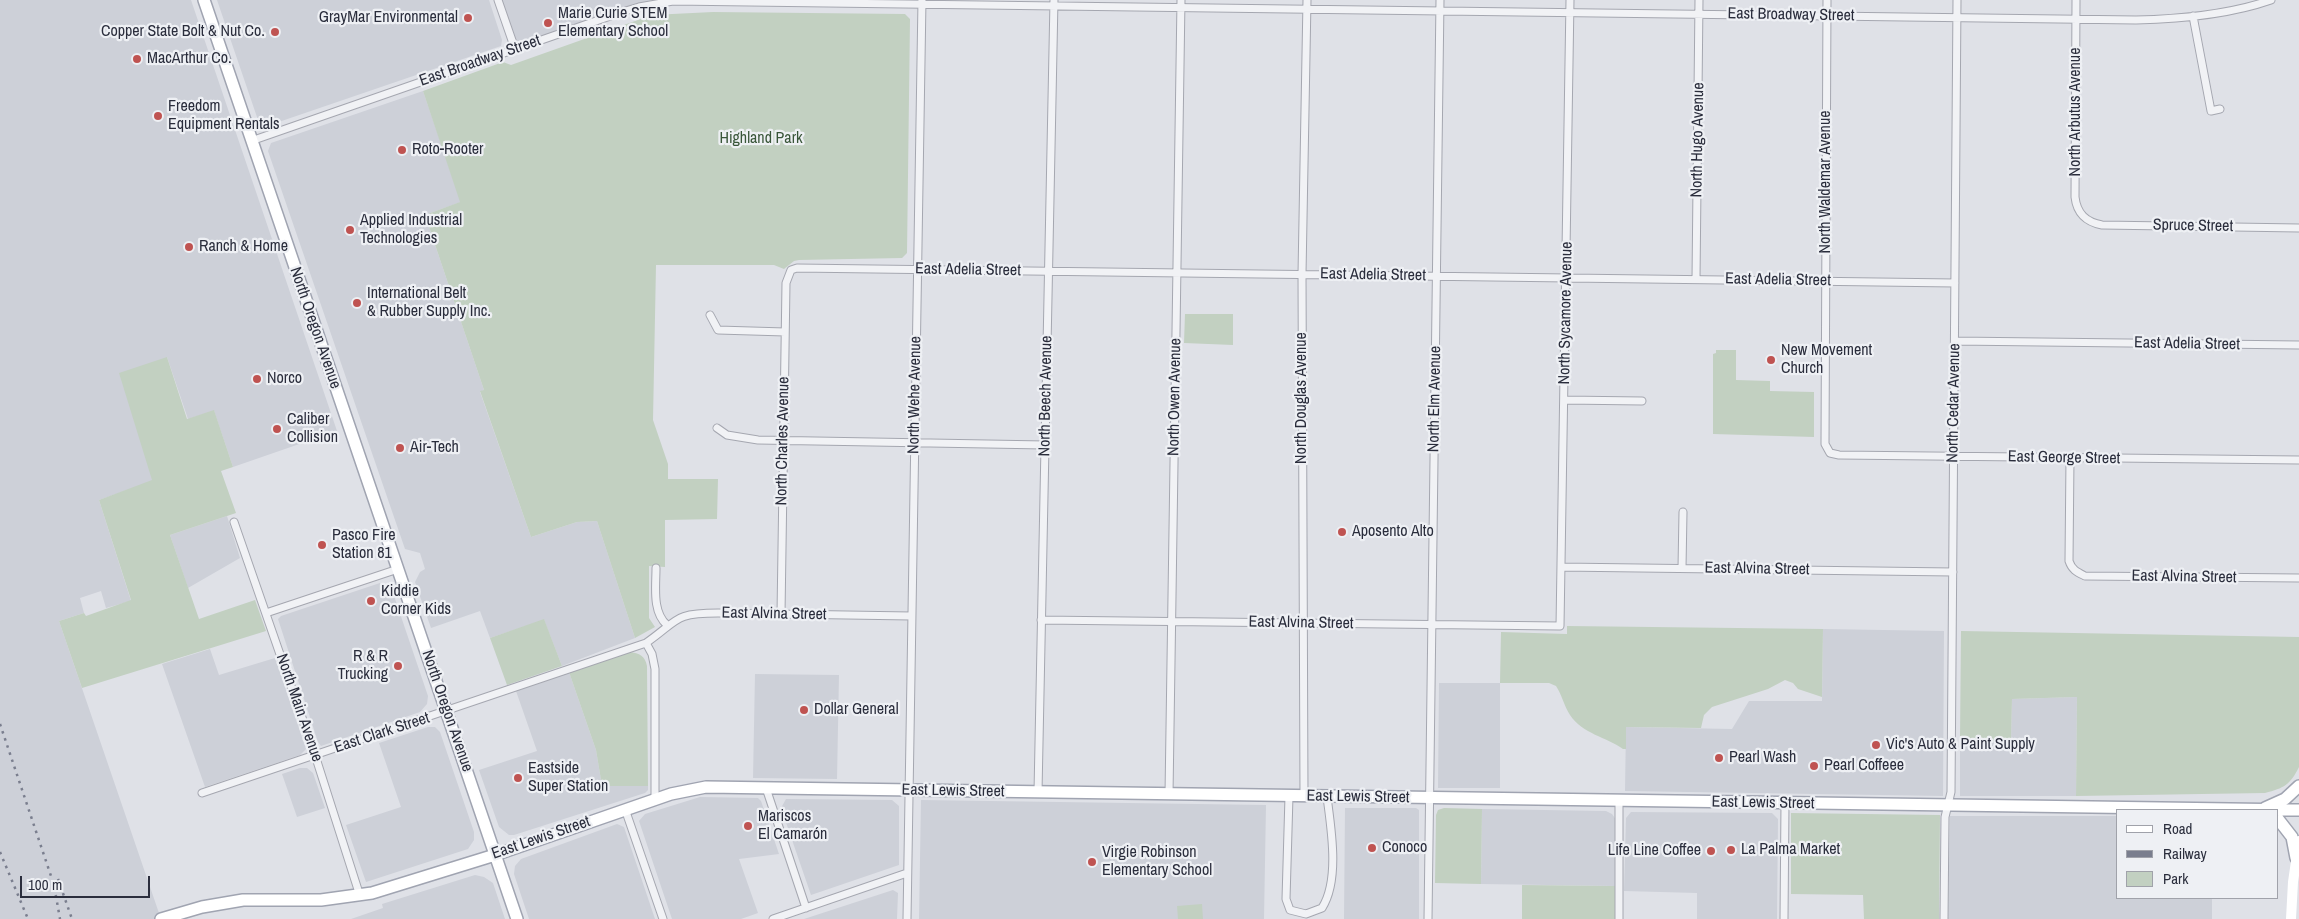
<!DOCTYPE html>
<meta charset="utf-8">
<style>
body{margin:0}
#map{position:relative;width:2299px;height:919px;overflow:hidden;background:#dfe1e7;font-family:"Archivo Narrow",sans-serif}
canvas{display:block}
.legend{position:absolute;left:2116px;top:809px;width:162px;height:90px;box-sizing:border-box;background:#eef0f4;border:1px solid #a0a2aa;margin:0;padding:6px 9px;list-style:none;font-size:15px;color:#2a2d3c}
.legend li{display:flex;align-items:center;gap:10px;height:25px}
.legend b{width:25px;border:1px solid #a0a2aa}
.scale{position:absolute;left:20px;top:876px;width:130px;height:22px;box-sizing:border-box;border:2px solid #2a2d3c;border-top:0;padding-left:6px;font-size:15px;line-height:18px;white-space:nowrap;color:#2a2d3c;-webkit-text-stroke:4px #eef0f4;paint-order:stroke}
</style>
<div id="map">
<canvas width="2299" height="919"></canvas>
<ul class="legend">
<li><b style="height:6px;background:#fff"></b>Road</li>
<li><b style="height:6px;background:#7a7e8e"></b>Railway</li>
<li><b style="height:14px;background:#c2d0c1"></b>Park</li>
</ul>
<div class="scale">100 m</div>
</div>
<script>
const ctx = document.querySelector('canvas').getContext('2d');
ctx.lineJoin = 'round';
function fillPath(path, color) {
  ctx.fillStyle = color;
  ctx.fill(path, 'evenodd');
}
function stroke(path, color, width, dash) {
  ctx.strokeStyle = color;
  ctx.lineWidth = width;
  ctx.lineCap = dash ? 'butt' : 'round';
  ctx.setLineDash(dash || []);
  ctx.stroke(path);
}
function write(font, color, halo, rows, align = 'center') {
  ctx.font = font + ' "Archivo Narrow",sans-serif';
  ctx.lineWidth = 4.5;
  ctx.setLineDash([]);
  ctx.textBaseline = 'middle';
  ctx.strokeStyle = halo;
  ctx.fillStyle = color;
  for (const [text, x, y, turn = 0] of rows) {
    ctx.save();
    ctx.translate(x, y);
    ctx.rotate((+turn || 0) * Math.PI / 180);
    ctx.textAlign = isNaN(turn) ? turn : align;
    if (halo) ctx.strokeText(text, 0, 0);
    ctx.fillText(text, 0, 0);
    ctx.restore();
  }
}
const built = new Path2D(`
 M0 0H191L337 431 233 467 214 411 188 419 167 357 153 481 99 500 131 601 106 608 101 591 80 598 84 613 59 621 161 919H0Z
 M217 0H489L502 40 501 46 267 126 259 123Z
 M498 0H922V4L656 3 515 49Z
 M423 91 461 202 425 215 484 390 480 392 531 537 577 522 597 521 635 638 562 666 544 620 490 638 480 611 431 628 415 582 420 572 425 569 420 553 405 549 268 151 271 143Z
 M227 516 240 558 188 588 170 535Z
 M380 583 391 587 428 696 427 704 420 712 321 746 318 742 278 619 281 616Z
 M1823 629 1944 631 1943 796 1625 791 1626 727 1732 729 1749 701H1822Z
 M210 649 219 675 275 658 306 749 300 755 205 787 162 664Z
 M569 672 596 750 602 786H648V790L645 793 514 835H509L499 827 479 770 537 751 516 691Z
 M755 674 839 675 837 779 753 778Z
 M1439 683H1500V788H1438Z
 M2077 697 2076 796H1960V740L2011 742 2012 699Z
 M428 727H435L440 732 474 832V840L468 849 366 882 346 825 401 807 379 743Z
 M300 768H307L313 773 325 808 297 817 282 774Z
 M700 797 758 798 761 801 779 854 739 859 758 913 741 919H672L639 821 645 814Z
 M786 799 892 800 899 806V865L811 895 781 808Z
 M921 800 1266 805 1264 919H919Z
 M1345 808H1416L1419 810V919H1344Z
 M1482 809 1606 811 1612 814 1617 821 1615 886 1481 884Z
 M1631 812 1772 813 1778 819 1777 919H1697V893L1624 891 1626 818Z
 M1950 816H2118V898H2212V919H1948Z
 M617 824 624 827 655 919H529L514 874 515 866 521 859Z
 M475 875 484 877 493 883 505 919H351L383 908 382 904Z
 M893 890 898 893 897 919H804Z`);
const green = new Path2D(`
 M713 12 905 14 910 19 907 253 902 258 799 260 794 261 784 269 774 265H656L653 420 668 464V479H718L717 519 665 520V567L649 566V618L655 627 635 638 597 521 577 522 531 537 480 391 484 390 425 215 460 202 423 91 503 62 511 65 652 15Z
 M1185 314H1233V345L1184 343Z
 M1716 350H1736V380L1770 381V391L1814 392V437L1713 434V354L1716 353Z
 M167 357 187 419 214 410 233 467 221 471 236 513 170 535 199 619 255 600 266 631 82 688 59 621 84 613 86 616 131 600 99 500 152 480 119 373Z
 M544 619 562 666 507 685 490 638Z
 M1567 626 1823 629 1822 697 1798 689 1793 683 1785 680 1768 689 1712 707 1704 715 1701 728 1626 727V749H1623C1606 737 1583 734 1570 715 1564 706 1562 695 1556 686L1549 683H1500L1501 632 1567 634Z
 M1961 631 2299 637V767C2290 785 2284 788 2265 793L2076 796 2077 697 2012 699 2011 742 1960 740Z
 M629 652C640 653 645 656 647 666L648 786H602L596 750 569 672Z
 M1444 808 1482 809 1481 884 1435 883 1436 815 1438 810Z
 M1791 813 1940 815 1939 919H1864L1863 895 1791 894Z
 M1522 885 1615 886V919H1522Z
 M1202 904 1203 919H1178L1177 906Z`);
const minor = new Path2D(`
 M498 0 515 49
 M1827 0 1825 444 1830 453 1839 455 2299 460
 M2076 0 2075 197C2077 214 2086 222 2102 225L2299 228
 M2193 16 2211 111 2220 109
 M251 141 619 13 639 7 673 1 2136 20C2181 19 2228 15 2271 0
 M1696 279 1699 0
 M710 315 718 330 785 332
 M1955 341 2299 345
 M1565 400 1642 401
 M717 428 727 435 758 440 1045 445
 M2070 458 2069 561C2072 570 2077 572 2085 576L2299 578
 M234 522 315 755 360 896
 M1561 567 1953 572
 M656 568C656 587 652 612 667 625
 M1682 568 1683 512
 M266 613 398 569
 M781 614 786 283 791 270 797 268 1955 283
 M1041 620 1560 626 1570 0
 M646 643 652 654 655 669V799
 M766 788 806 908
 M1038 792 1054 0
 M202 793 646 643C679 620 673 613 718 613L911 616
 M1169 795 1181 0
 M1289 796 1286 899 1290 910 1306 914 1322 908C1340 880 1331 828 1327 797
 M1304 796 1302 274 1307 0
 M625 809 663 919
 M773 919 907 873
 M907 919 922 0
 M1428 919 1440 0
 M1619 919V800
 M1784 919 1785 803
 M1944 919 1945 817 1951 792 1957 0`);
const secondary = new Path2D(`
 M2291 919 2293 882 2299 841`);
const primary = new Path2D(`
 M204 0 517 919
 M2265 808 2285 799 2299 786
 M2278 819 2292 837 2296 858
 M161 919 202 907 243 900H321L372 893 495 855 671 794 706 787 2299 810`);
const rail = new Path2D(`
 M0 724 54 885 60 919
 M0 852 28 919
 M58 879 72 919`);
const markers = [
 [468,18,5,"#bf5351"],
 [548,23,5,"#bf5351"],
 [275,32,5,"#bf5351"],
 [137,59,5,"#bf5351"],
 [158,116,5,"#bf5351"],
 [402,150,5,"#bf5351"],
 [350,230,5,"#bf5351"],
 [189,247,5,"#bf5351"],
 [357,303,5,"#bf5351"],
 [1771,360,5,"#bf5351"],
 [257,379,5,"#bf5351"],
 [277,429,5,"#bf5351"],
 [400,448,5,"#bf5351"],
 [1342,532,5,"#bf5351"],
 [322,545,5,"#bf5351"],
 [371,601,5,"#bf5351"],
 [398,666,5,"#bf5351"],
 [804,710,5,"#bf5351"],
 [1876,745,5,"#bf5351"],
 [1719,758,5,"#bf5351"],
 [1814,766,5,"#bf5351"],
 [518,778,5,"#bf5351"],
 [748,826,5,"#bf5351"],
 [1372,848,5,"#bf5351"],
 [1731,850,5,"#bf5351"],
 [1711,851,5,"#bf5351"],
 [1092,862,5,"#bf5351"]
];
const poiNames = [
 ["Marie Curie STEM",558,14],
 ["Elementary School",558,32],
 ["GrayMar Environmental",458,18,"right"],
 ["Copper State Bolt & Nut Co.",265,32,"right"],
 ["MacArthur Co.",147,59],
 ["Freedom",168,107],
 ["Equipment Rentals",168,125],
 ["Roto-Rooter",412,150],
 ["Applied Industrial",360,221],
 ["Technologies",360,239],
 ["Ranch & Home",199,247],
 ["International Belt",367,294],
 ["& Rubber Supply Inc.",367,312],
 ["New Movement",1781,351],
 ["Church",1781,369],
 ["Norco",267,379],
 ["Caliber",287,420],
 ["Collision",287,438],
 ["Air-Tech",410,448],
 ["Aposento Alto",1352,532],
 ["Pasco Fire",332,536],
 ["Station 81",332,554],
 ["Kiddie",381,592],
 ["Corner Kids",381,610],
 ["R & R",388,657,"right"],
 ["Trucking",388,675,"right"],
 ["Dollar General",814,710],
 ["Vic's Auto & Paint Supply",1886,745],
 ["Pearl Wash",1729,758],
 ["Pearl Coffeee",1824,766],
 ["Eastside",528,769],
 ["Super Station",528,787],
 ["Mariscos",758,817],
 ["El Camarón",758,835],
 ["Conoco",1382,848],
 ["La Palma Market",1741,850],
 ["Life Line Coffee",1701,851,"right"],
 ["Virgie Robinson",1102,853],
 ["Elementary School",1102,871]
];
const streetNames = [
 ["East Broadway Street",1791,15,1],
 ["East Broadway Street",480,61,-19],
 ["North Arbutus Avenue",2076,112,-90],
 ["North Hugo Avenue",1698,140,-89],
 ["North Waldemar Avenue",1826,182,-90],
 ["Spruce Street",2193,226,1],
 ["East Adelia Street",968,270,1],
 ["East Adelia Street",1373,275,1],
 ["East Adelia Street",1778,280,1],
 ["North Sycamore Avenue",1566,313,-89],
 ["North Oregon Avenue",315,328,71],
 ["East Adelia Street",2187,344,1],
 ["North Wehe Avenue",915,395,-89],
 ["North Beech Avenue",1046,396,-89],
 ["North Owen Avenue",1175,397,-89],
 ["North Douglas Avenue",1302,398,-90],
 ["North Elm Avenue",1435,399,-89],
 ["North Cedar Avenue",1954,403,-89],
 ["North Charles Avenue",783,441,-89],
 ["East George Street",2064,458,1],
 ["East Alvina Street",1757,569,1],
 ["East Alvina Street",2184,577,1],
 ["East Alvina Street",774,614,1],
 ["East Alvina Street",1301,623,1],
 ["North Main Avenue",299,708,71],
 ["North Oregon Avenue",447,711,71],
 ["East Clark Street",382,733,-18],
 ["East Lewis Street",953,791,1],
 ["East Lewis Street",1358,797,1],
 ["East Lewis Street",1763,803,1],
 ["East Lewis Street",541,838,-19]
];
const parkNames = [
 ["Highland Park",761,139]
];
fillPath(built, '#cdd0d8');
fillPath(green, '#c2d0c1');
stroke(minor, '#a5a7b0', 9);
stroke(primary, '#a0a4b1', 14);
stroke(minor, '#f1f2f5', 7);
stroke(secondary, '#fff', 10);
stroke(primary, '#fff', 11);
stroke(rail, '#7a7e8e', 2.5, [2.5, 5]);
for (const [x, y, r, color] of markers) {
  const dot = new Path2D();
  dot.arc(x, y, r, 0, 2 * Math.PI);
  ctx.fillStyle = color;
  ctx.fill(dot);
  stroke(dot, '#eef0f4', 2);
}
write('16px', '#2a2d3c', '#eef0f4', poiNames, 'left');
write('16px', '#2a2d3c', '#eef0f4', streetNames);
write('16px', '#395639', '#eef0f4', parkNames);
</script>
